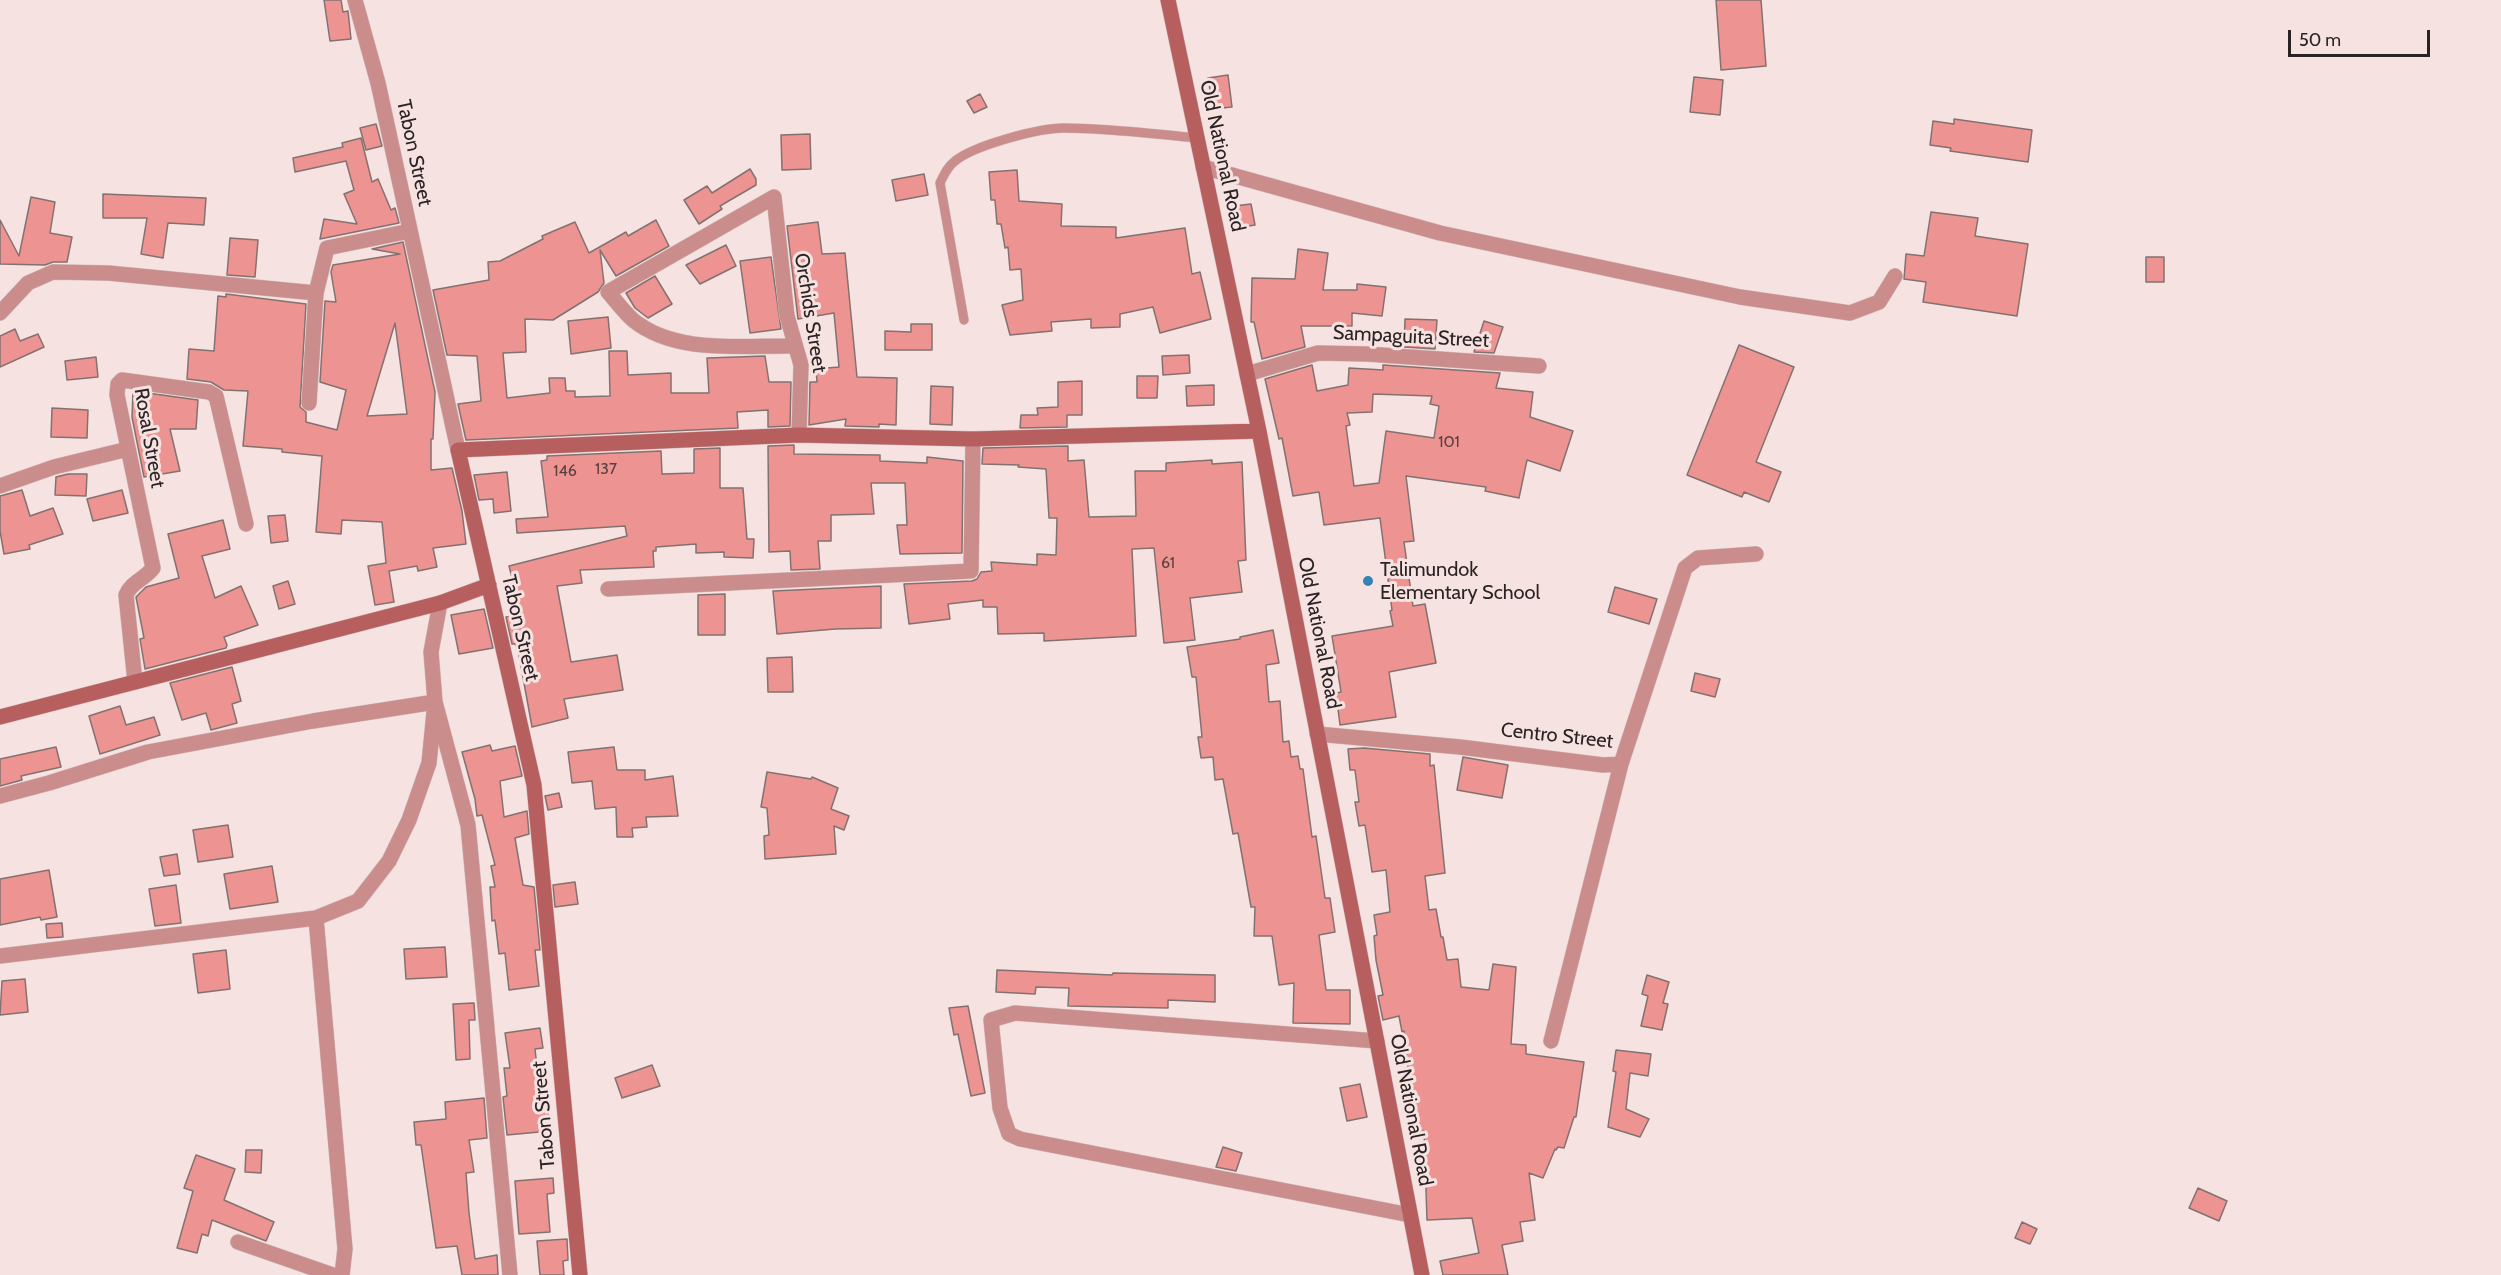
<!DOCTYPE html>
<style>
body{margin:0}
#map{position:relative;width:2501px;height:1275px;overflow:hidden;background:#f6e2e1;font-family:Cabin,sans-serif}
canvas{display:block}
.scale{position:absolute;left:2288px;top:30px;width:142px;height:27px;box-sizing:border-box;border:3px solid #2a2323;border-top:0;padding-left:8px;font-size:18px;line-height:21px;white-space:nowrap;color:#2a2323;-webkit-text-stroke:4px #f6e2e1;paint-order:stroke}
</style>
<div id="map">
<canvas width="2501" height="1275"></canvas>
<div class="scale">50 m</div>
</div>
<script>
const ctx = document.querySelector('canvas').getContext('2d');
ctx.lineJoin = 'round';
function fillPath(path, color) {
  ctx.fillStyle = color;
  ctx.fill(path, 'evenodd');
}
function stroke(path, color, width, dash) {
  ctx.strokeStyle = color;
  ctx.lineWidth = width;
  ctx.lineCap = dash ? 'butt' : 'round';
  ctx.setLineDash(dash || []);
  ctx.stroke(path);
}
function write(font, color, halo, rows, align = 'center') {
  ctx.font = font + ' Cabin,sans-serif';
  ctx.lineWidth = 6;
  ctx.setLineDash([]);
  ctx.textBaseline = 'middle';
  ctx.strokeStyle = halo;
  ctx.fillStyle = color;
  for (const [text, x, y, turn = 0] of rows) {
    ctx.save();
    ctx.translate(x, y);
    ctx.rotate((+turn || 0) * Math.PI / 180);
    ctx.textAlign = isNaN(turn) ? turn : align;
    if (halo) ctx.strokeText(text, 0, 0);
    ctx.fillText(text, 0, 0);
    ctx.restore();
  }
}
const building = new Path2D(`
 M324 0H341L343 12 348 11 351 39 330 41Z
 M1716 0H1761L1766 66 1721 70Z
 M1228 75 1232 107 1213 109 1208 78Z
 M1694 77 1723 80 1720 115 1690 112Z
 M980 94 987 107 974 113 967 101Z
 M1954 119 2032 130 2028 162 1950 151 1951 148 1930 145 1933 121 1954 124Z
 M376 124 382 146 366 150 360 128Z
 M810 134 811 169 782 170 781 135Z
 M361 138 372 182 378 179 391 210 395 208 399 223 320 239 324 219 357 224 344 194 354 190 346 161 295 172 293 158 343 147 342 143Z
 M750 169 756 179V185L720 206 722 209 699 224 684 200 707 186 712 193Z
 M1017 170 1019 201 1062 204 1061 226 1116 227V238L1185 228 1192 274 1200 272 1211 319 1160 333 1153 307 1120 314V327L1091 328V319L1051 322 1052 331 1010 335 1002 305 1023 300 1021 269 1010 270 1008 247 1005 248 1001 224H997L995 200H991L989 172Z
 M924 174 928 195 896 201 892 180Z
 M103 194 206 198 204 225 168 223 163 258 141 254 147 218H103Z
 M31 197 55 202 50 233 72 237 67 262H53L45 265 0 264V220L19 256Z
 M1251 204 1255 225 1237 228 1234 206Z
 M1931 212 1978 218 1975 236 2028 244 2017 316 1923 302 1926 282 1904 279 1906 254 1924 256Z
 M656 220 669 246 616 276 600 250 604 283 598 292 553 320 525 319 526 352 503 353 507 398 550 393 549 378H565L566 391H575V397L610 396 609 351H627L628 375 671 373V393H709L707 358 765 356 769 382H791L790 426 768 427V410L737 412 738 428 466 440 458 404 481 401 477 356 447 355 433 290 489 280 488 262 500 261 543 239 542 236 575 222 589 253 626 232 628 236Z
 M818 222 822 254 845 253 857 377 897 378 896 425 879 424V427L845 426 846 419 809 425 810 382H817L816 369 839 367 834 313 798 319 787 226Z
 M230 238 258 240 255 277 227 275Z
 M403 242 435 392 433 439H431V470L452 468 462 511 466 544 433 548 437 567 418 571 417 566 389 571 394 602 375 605 368 566 386 563 382 522 342 520 341 534 316 532 322 456 282 452V449L243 446 248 391 224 390 211 382 187 379 189 349 214 351 218 296 226 297V294L306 304 300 407 306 412V422L337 430 346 390 320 382 325 301 336 302 331 272 333 265 400 254 372 249ZM395 323 407 414 367 416Z
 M726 245 736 266 700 284 686 265Z
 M1298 249 1328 253 1323 290H1357V284L1386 287 1382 316 1352 313V326H1301L1305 347 1262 359 1254 322H1251L1252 278 1295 279Z
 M771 257 781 329 750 333 740 261Z
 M2146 257H2164V282H2146Z
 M655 276 672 304 648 318 635 308 626 293Z
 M608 317 611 348 571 354 568 321Z
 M1405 319 1437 320 1435 349 1404 347Z
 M1484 321 1503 327 1494 353 1474 352Z
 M911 324H932V350H885V331L911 332Z
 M15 329 20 341 38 334 44 347 0 367V336Z
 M1739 345 1794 367 1756 462 1781 472 1769 502 1744 492 1742 497 1687 475Z
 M1189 355 1190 373 1163 375 1162 356Z
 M96 357 98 377 67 380 65 361Z
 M1312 365 1317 391 1348 385 1349 368 1383 370V365L1500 373 1496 388 1533 392 1530 417 1573 431 1560 471 1527 460 1519 498 1485 491 1486 487 1406 476 1414 541 1404 542 1413 606 1425 604 1436 663 1389 672 1396 717 1340 725 1336 693 1341 692 1332 636 1393 626 1390 611 1392 610 1380 518 1324 525 1319 492 1293 496 1282 438 1279 439 1265 379ZM1373 394 1432 396 1430 404 1439 406 1434 438 1386 431 1379 483 1354 486 1346 426 1350 425 1347 413 1372 412Z
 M1137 376H1158L1157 398H1137Z
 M1082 381V415H1067V427L1020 428 1021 415H1038L1037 408 1058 407V382Z
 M1214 385V405L1187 406 1186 386Z
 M931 386 953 387 952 425 930 424Z
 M133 391 198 400 196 429H170L180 471 144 477 132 417Z
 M52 408 88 410 87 438 51 437Z
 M794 445V454L880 455V461L927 463V457L963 461 962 553 900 554 897 525H907L905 483H871L874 514 831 515V541H818L820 569 791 570 790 551 769 552 768 446Z
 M1068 446V461L1084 460 1089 517 1136 516 1135 471H1166V463L1212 460V464L1242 462 1246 560 1238 561 1242 592 1190 598 1195 640 1164 643 1154 548 1132 549 1136 636 1044 641V633L998 634 997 607H983V600L948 604 950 619 909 624 904 584 972 581 977 579 981 572 992 571 991 562 1037 565V554L1056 555 1057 518H1049L1046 469 1018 467 1019 465 982 464 983 448Z
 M720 448V488H743L747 539H754L753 558 724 557V552L696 553V544L656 547V551H653L654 567 580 570 582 583 557 586 571 662 617 655 623 690 564 699 568 718 532 727 518 650 515 644H512L506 617 522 615 509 566 627 536 625 526 517 533 516 519 548 517 541 461 547 460V456L661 451 662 474 694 473V449Z
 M507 472 511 511 494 513 493 499 479 500 474 475Z
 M68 474H87L86 496 55 495 56 477Z
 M22 490 30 516 53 508 63 534 29 545 30 549 4 554 0 531V496Z
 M122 490 128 513 93 521 87 499Z
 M285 515 288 541 271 543 268 516Z
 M223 520 230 549 202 556 215 598 241 586 258 625 224 637 227 645 226 648 145 669 140 639 144 638 136 597 146 587 179 578 168 534Z
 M288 581 295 604 279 609 273 586Z
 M881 586V628L835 629 777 634 773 591Z
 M1615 587 1657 599 1649 624 1608 612Z
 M725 594V635H698V595Z
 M484 609 493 648 459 654 451 615Z
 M1273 630 1279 663 1266 665 1269 702 1280 701 1283 742 1289 741 1291 757 1298 756 1300 769H1303L1312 837 1316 836 1325 898H1330L1335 932 1319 935 1326 990H1350V1024L1293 1023 1294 983 1279 985 1272 936H1254L1255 907H1251L1238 833 1233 834 1223 779 1215 780 1213 757 1201 758 1198 737H1202L1196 677H1192L1187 647 1240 639V637Z
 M792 657 793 692H768L767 658Z
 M232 667 241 701 232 704 237 723 211 730 206 713 182 720 170 683Z
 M1695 673 1720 679 1715 697 1691 691Z
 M120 706 126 725 154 717 160 735 100 754 89 716Z
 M490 745 492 751 515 746 522 776 500 781 504 817 527 811 529 834 515 838 523 885 534 887 540 950H535L539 986 509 990 505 953 499 954 495 920 492 921 490 887H495L491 866 495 865 482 815 477 816 475 799 462 752Z
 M56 747 61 767 21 776 22 780 0 786V759Z
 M614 747 617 770H645V780L673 776 678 816 646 817 647 827 632 828 633 837H617L616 807 595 809 592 781 572 783 568 752Z
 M1364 748 1430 754V766L1434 765 1445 873 1425 876 1429 910 1436 909 1441 937H1443L1447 960 1458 959 1461 987 1489 990 1493 964 1516 967 1511 1044 1526 1045V1054L1584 1062 1576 1117H1574L1564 1148 1558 1147 1556 1150 1555 1149 1543 1178 1529 1173 1535 1220 1520 1222 1523 1241 1502 1245 1508 1275H1443L1440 1261 1479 1253 1472 1218 1427 1220 1424 1131H1416L1413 1087H1407L1406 1068H1408L1404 1031 1402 1032 1399 1016 1383 1020 1378 996 1383 995 1376 960 1374 936 1377 935 1374 915 1390 912 1386 870 1372 872 1365 825 1359 826 1355 802H1359L1355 770H1350L1348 749Z
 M1463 757 1508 765 1502 798 1457 790Z
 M767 772 811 779 812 777 838 788 831 809 849 816 844 830 834 826 836 854 765 859 764 836 769 835 767 808 761 807Z
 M559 793 562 807 548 810 545 796Z
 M228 825 233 857 198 862 193 830Z
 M177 854 180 874 164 876 160 857Z
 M272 866 278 902 230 909 224 874Z
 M49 870 57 917 41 920 40 917 0 925V879Z
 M575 882 578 904 555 907 553 885Z
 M176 885 181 923 155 926 149 889Z
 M62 923 63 937 47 938 46 924Z
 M445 947 447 977 406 979 404 949Z
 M226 950 230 989 198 993 193 954Z
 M997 970 1112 975 1113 973 1215 975V1002L1168 1000V1008L1068 1006 1069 988 1036 987 1035 994 996 992Z
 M1647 975 1669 982 1663 1003 1668 1004 1662 1030 1641 1026 1648 996 1642 994Z
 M25 979 28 1012 0 1015 2 981Z
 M474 1003 475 1020H469L470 1059 456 1060 453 1004Z
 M968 1006 985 1093 971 1096 958 1034 954 1035 949 1008Z
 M540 1028 543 1048 535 1049 540 1094H546L550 1131 507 1135 503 1097 507 1096 504 1068H510L505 1033Z
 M1616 1050 1651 1054 1648 1076 1630 1073 1626 1109 1649 1119 1640 1137 1608 1127 1616 1072 1613 1071Z
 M652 1065 660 1086 622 1098 615 1078Z
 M1360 1084 1367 1117 1347 1121 1340 1088Z
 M484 1098 487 1138 469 1140 474 1172 466 1173 469 1213 475 1259 497 1255 498 1275H462L457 1246 436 1248 421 1145H416L414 1122 446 1119 445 1102Z
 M1223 1147 1242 1153 1236 1171 1216 1167Z
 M246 1150H262L261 1173 245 1172Z
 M196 1155 235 1169 224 1200 274 1222 266 1241 212 1220 208 1236 202 1234 197 1253 177 1248 193 1191 184 1188Z
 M553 1178 554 1193 547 1194 550 1232 519 1234 515 1181Z
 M2198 1188 2227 1201 2219 1221 2189 1208Z
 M2022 1222 2037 1229 2030 1244 2015 1238Z
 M567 1239 568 1260 563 1261 564 1275H540L537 1241Z`);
const lane = new Path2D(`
 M964 320 940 183C944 175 947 167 955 161 975 145 1039 128 1064 128 1108 128 1153 134 1197 138`);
const street = new Path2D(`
 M355 0 378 83 458 450
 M1203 167 1440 233 1740 297 1850 313 1879 302 1895 276
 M0 313 28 283 53 272 108 273 316 293 327 248 410 231
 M795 346C743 345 676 355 633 320 624 312 616 301 608 292L774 197 787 316 801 365 799 435
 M1247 374 1318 353 1367 354 1539 366
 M309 403 316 293
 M0 486 54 467 128 449
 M608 589 971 571 973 439
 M440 603 431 652 435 702 468 825 510 1275
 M135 682 126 595C131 582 145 579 153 568L117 395 118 384 122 380 209 392 216 396 246 524
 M1317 734 1460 747 1603 765 1621 764 1685 568 1698 558 1756 554
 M0 796 49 783 148 752 313 721 435 702 429 763 409 820 389 861 358 901 316 918 0 956
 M316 918 345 1249 342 1275
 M1377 1041 1015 1013 991 1020 1000 1108 1009 1134 1020 1139 1410 1215
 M1551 1041 1621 764
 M238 1242 333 1275`);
const secondary = new Path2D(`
 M1168 0 1259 431 1422 1275
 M0 717 440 603 489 585
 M580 1275 534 785 458 450 799 435 973 439 1259 431`);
const markers = [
 [1368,581,6,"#3483b5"]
];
const numberNames = [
 ["101",1449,442],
 ["137",606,469],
 ["146",565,471],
 ["61",1168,563]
];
const streetNames = [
 ["Tabon Street",414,153,78],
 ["Old National Road",1222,156,78],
 ["Orchids Street",810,313,81],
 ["Sampaguita Street",1411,337,3],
 ["Rosal Street",149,438,80],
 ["Tabon Street",520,628,77],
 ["Old National Road",1319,633,79],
 ["Centro Street",1557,736,6],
 ["Old National Road",1411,1110,79],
 ["Tabon Street",544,1115,-95]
];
const poiNames = [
 ["Talimundok",1380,570],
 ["Elementary School",1380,593]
];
fillPath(building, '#ed9492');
stroke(building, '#837170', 1.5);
stroke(lane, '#d1c0bf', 10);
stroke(street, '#d1c0bf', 16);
stroke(secondary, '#d1c0bf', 16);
stroke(lane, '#cb8d8c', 9);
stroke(street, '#cb8d8c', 15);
stroke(secondary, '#b75f5f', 15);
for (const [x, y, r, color] of markers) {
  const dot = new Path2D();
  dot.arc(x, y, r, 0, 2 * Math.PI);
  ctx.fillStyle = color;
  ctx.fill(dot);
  stroke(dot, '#f6e2e1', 2);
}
write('16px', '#5b3f3f', null, numberNames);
write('20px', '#2a2323', '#f6e2e1', streetNames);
write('20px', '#2a2323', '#f6e2e1', poiNames, 'left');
</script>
